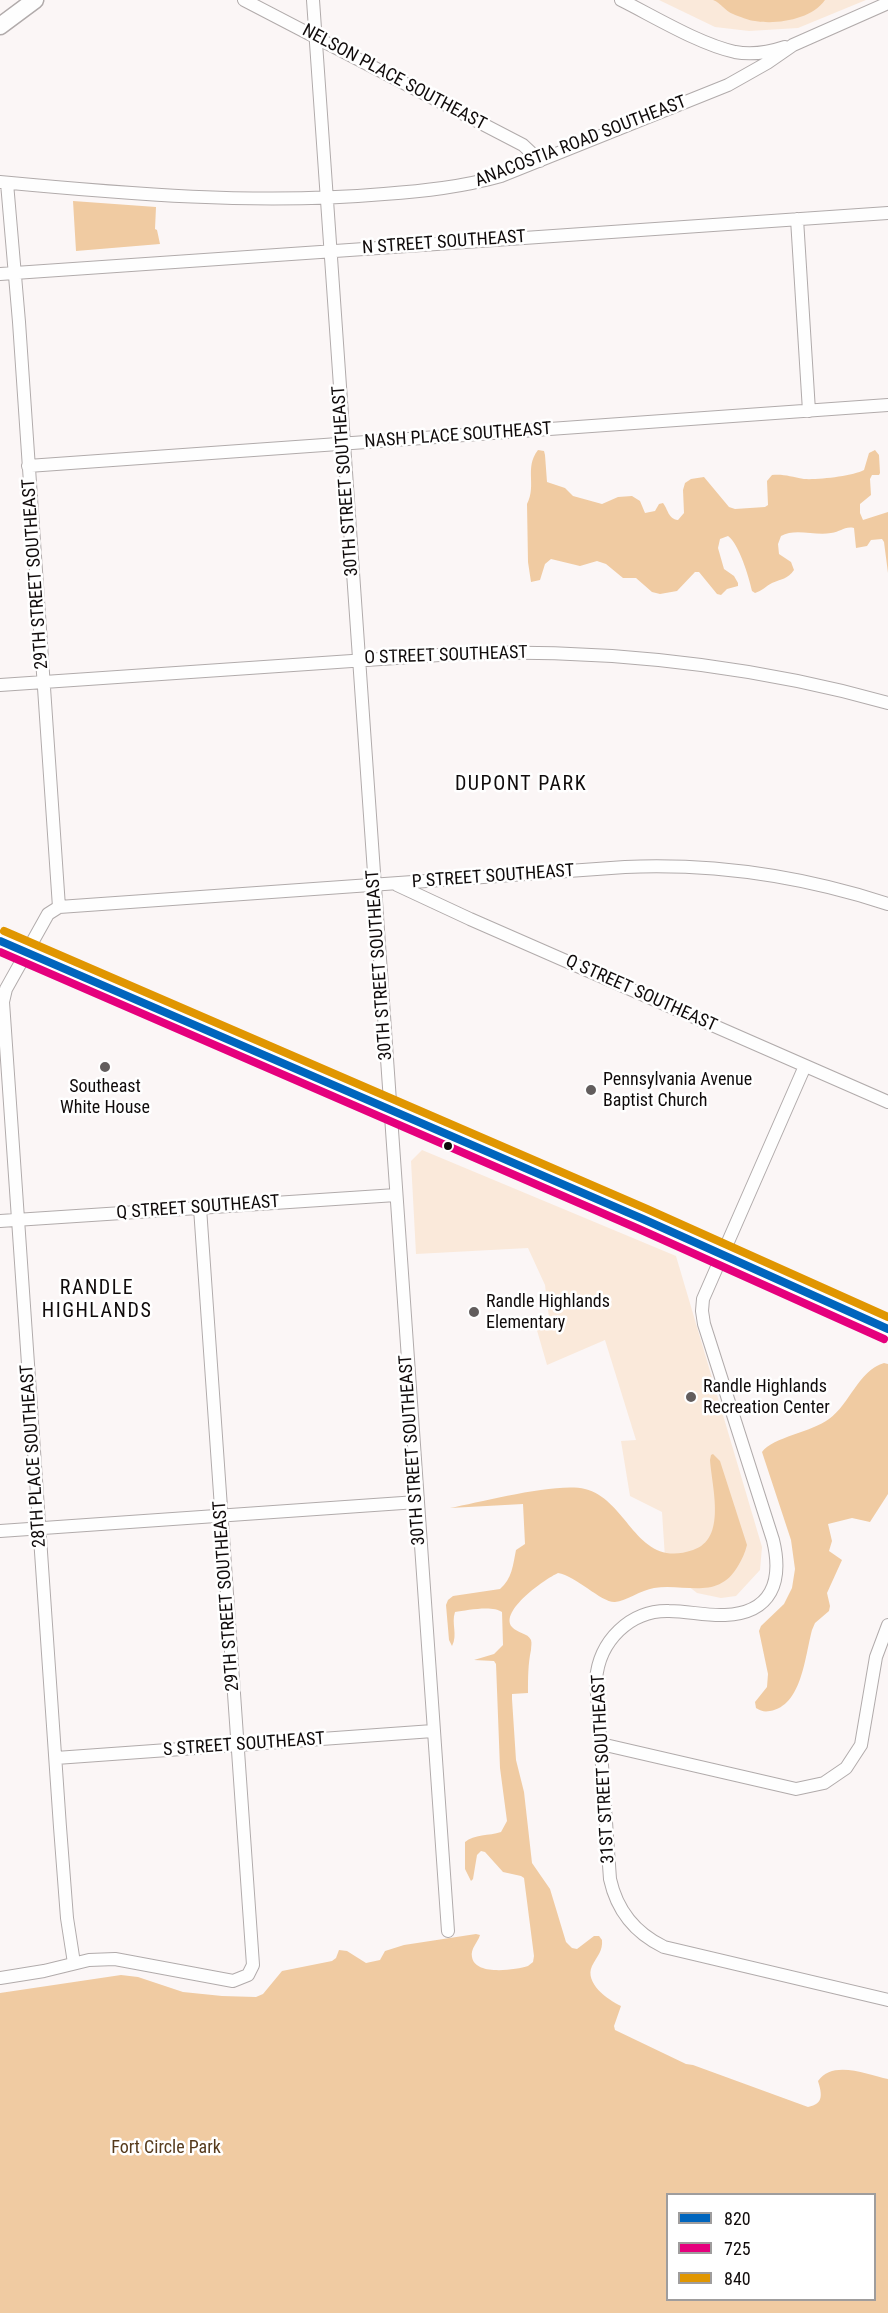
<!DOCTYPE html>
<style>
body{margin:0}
#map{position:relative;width:888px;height:2313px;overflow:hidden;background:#fbf6f6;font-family:"Roboto Condensed",sans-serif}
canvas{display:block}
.legend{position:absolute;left:666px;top:2193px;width:210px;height:108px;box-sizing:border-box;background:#fff;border:2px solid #9f9d9d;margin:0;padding:8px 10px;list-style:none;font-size:18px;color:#100b0b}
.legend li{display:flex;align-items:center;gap:12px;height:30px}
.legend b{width:30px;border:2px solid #9f9d9d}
</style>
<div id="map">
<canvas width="888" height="2313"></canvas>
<ul class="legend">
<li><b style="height:8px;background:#0065bd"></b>820</li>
<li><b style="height:8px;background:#e5007d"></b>725</li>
<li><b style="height:8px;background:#e09601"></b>840</li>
</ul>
</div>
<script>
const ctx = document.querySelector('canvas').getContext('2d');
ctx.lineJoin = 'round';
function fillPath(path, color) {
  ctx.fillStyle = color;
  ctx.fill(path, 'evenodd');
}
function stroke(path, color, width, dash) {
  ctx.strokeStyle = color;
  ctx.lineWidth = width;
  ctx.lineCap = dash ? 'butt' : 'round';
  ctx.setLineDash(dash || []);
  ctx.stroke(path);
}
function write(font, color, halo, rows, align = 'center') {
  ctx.font = font + ' "Roboto Condensed",sans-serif';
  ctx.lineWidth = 5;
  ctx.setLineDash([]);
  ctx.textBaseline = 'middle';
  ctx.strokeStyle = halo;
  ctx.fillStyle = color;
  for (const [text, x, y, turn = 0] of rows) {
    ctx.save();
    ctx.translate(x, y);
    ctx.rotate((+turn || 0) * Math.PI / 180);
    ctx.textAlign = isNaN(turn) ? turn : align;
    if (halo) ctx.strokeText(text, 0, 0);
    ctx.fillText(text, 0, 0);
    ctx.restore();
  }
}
const green = new Path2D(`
 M659 0H866L798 28 749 31 715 27Z
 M422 1150 676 1256 762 1547 760 1570 736 1596 721 1598 697 1593 679 1579 665 1558 662 1512 630 1496 621 1441 636 1440 605 1340 547 1365 536 1327 550 1326 545 1285 528 1248 416 1254 411 1161Z`);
const forest = new Path2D(`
 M713 0H825C812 19 777 25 755 21 750 21 738 16 733 14 725 11 721 3 713 0Z
 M73 201 156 207 155 229 157 230 160 244 76 251Z
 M538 450 544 451 545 455 547 482 565 488 573 496 602 504 618 497 632 496 640 501 645 513 655 511 659 504 663 503C668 509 668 519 678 520L684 513 683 490 685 483 691 479 704 477 729 507 735 509 765 507 768 505 767 481 772 475C785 474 791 477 804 479 818 480 853 476 864 470L869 453 875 450 879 455 880 473 879 475H872L870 479 871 495 860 504V513L863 520 888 512V573L884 542 882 539 871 540 867 546 856 548 854 528C844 526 841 532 831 533 815 536 795 528 781 536L778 544 779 554 791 562 794 570C788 579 781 579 772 583 766 586 762 591 755 593L752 591C749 577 739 544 728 536L720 539 718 548 724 569 734 576 738 583V586L727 589 721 595 717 594 699 572H695L677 591 660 594 652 592 636 578H623L606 564 597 561 580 566 551 559 545 564 540 580 531 582 528 562 527 504C537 485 524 468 538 450Z
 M884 1363 888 1364V1494L870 1522 852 1518 828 1524 832 1541 829 1551 842 1560 827 1593 830 1606 829 1611 815 1623 812 1630C805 1656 802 1706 770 1711 764 1712 761 1711 756 1708L755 1702 767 1687 768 1674 759 1631 761 1626 784 1604 792 1588 795 1569 791 1540 762 1452C773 1437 812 1432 829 1419 850 1404 858 1371 884 1363Z
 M713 1454 720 1461 747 1545C745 1553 742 1559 738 1566 718 1601 685 1583 654 1588 641 1590 626 1601 615 1602 602 1603 576 1576 558 1573 545 1579 499 1611 512 1627 517 1633 528 1633 531 1640 532 1643 531 1647 531 1650 528 1664 528 1678 528 1693L512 1694V1699L516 1760 524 1792 532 1863 550 1889 566 1942 572 1948 577 1949 594 1936H599L602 1940C603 1951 597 1956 592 1966 584 1983 608 2000 621 2006L614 2026 615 2030 686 2064 693 2065 808 2107C824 2104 822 2094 818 2081 833 2059 868 2075 888 2079V2313H0V1993L121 1975 138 1977 183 1992 222 1996 256 1997 263 1994 282 1971 332 1961 336 1958 339 1950 347 1951 366 1963 380 1960 385 1951 404 1945 476 1934 480 1935C478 1942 470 1949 472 1957 475 1976 515 1970 528 1966L533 1962 534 1956 524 1878 521 1876 503 1872 485 1852 481 1851 477 1855 473 1879 471 1881 465 1869V1842C474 1834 489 1836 501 1832L507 1821 500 1768 496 1664 494 1661 474 1660 494 1654 503 1645 502 1612C493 1605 467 1610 455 1612 451 1623 458 1635 452 1646L449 1640 446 1605 448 1600 453 1596 500 1589C512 1579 513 1565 516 1550L525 1544 523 1504 450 1508C482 1502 557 1482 585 1489 629 1500 636 1570 693 1550 727 1539 712 1488 710 1460L711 1455ZM668 2194H874V2300H668Z`);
const minor = new Path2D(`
 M244 0 523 145 540 161
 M313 0 448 1931
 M621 0C655 17 699 44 735 52 751 55 770 52 785 47
 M0 182C127 194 257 205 384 194 424 191 462 187 501 176L728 85 767 63 793 45 888 3
 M7 183 19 322 59 907
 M797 219 809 411
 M0 274 888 213
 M28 466 888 405
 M0 685 469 653C610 650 752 665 888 703
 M397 885 470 919 888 1102
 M805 1066 703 1299 702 1311 704 1324 773 1540C783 1581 772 1613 725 1615 706 1616 688 1611 669 1611 630 1610 599 1641 596 1680L610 1879C617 1911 635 1933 664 1947L888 2000
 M0 1221 396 1195
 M0 1531 417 1502
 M601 1744 796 1789 824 1783 846 1768 861 1745 876 1657 888 1625
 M56 1758 433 1731
 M74 1963 67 1918 60 1827 3 1002 6 989 48 914 59 907 625 867C715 863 802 876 888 904
 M0 1978 44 1971 89 1960 115 1959 233 1981 248 1975 253 1965 200 1208`);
const secondary = new Path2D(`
 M0 26 35 0`);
const trunk = new Path2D(`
 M0 941 643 1219 888 1329`);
const bus1 = new Path2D(`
 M0 941 643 1219 888 1329`);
const bus2 = new Path2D(`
 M0 952 639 1229 884 1339`);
const bus3 = new Path2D(`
 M4 931 647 1209 888 1317`);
const markers = [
 [105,1067,6,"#625d5d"],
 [591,1090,6,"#625d5d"],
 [448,1146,5,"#100b0b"],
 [474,1312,6,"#625d5d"],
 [691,1397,6,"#625d5d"]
];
const streetNames = [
 ["NELSON PLACE SOUTHEAST",394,78,28],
 ["ANACOSTIA ROAD SOUTHEAST",581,142,-21],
 ["N STREET SOUTHEAST",444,243,-4],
 ["NASH PLACE SOUTHEAST",458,436,-4],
 ["30TH STREET SOUTHEAST",346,481,-94],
 ["29TH STREET SOUTHEAST",36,574,-94],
 ["O STREET SOUTHEAST",446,656,-2],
 ["P STREET SOUTHEAST",493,877,-4],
 ["30TH STREET SOUTHEAST",380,965,-94],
 ["Q STREET SOUTHEAST",641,994,24],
 ["Q STREET SOUTHEAST",198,1208,-4],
 ["30TH STREET SOUTHEAST",413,1450,-94],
 ["28TH PLACE SOUTHEAST",34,1456,-94],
 ["29TH STREET SOUTHEAST",227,1596,-94],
 ["S STREET SOUTHEAST",244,1745,-4],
 ["31ST STREET SOUTHEAST",604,1769,-93]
];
const poiNames = [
 ["Pennsylvania Avenue",603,1080],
 ["Baptist Church",603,1101],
 ["Southeast",105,1087,"center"],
 ["White House",105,1108,"center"],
 ["Randle Highlands",486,1302],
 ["Elementary",486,1323],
 ["Randle Highlands",703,1387],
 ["Recreation Center",703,1408]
];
const parkNames = [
 ["Fort Circle Park",166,2148]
];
const neighbourhoodNames = [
 ["DUPONT PARK",521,785],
 ["RANDLE",97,1289],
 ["HIGHLANDS",97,1312]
];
fillPath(green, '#fae9da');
fillPath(forest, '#f0cba2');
stroke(minor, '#b1abab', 14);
stroke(secondary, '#b1abab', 19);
stroke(trunk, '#b1abab', 22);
stroke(minor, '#fefefe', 12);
stroke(secondary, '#fefefe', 16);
stroke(trunk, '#fefefe', 20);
stroke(bus1, '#0065bd', 8);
stroke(bus2, '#e5007d', 8);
stroke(bus3, '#e09601', 8);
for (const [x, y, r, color] of markers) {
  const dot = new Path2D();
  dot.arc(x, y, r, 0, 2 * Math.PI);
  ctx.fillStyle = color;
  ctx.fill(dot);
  stroke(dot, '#fff', 2);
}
write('18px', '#100b0b', '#fff', streetNames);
write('18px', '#100b0b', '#fff', poiNames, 'left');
write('18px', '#553a1c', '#fff', parkNames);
ctx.letterSpacing = '1.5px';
write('20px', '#100b0b', '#fff', neighbourhoodNames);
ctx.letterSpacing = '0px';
</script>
